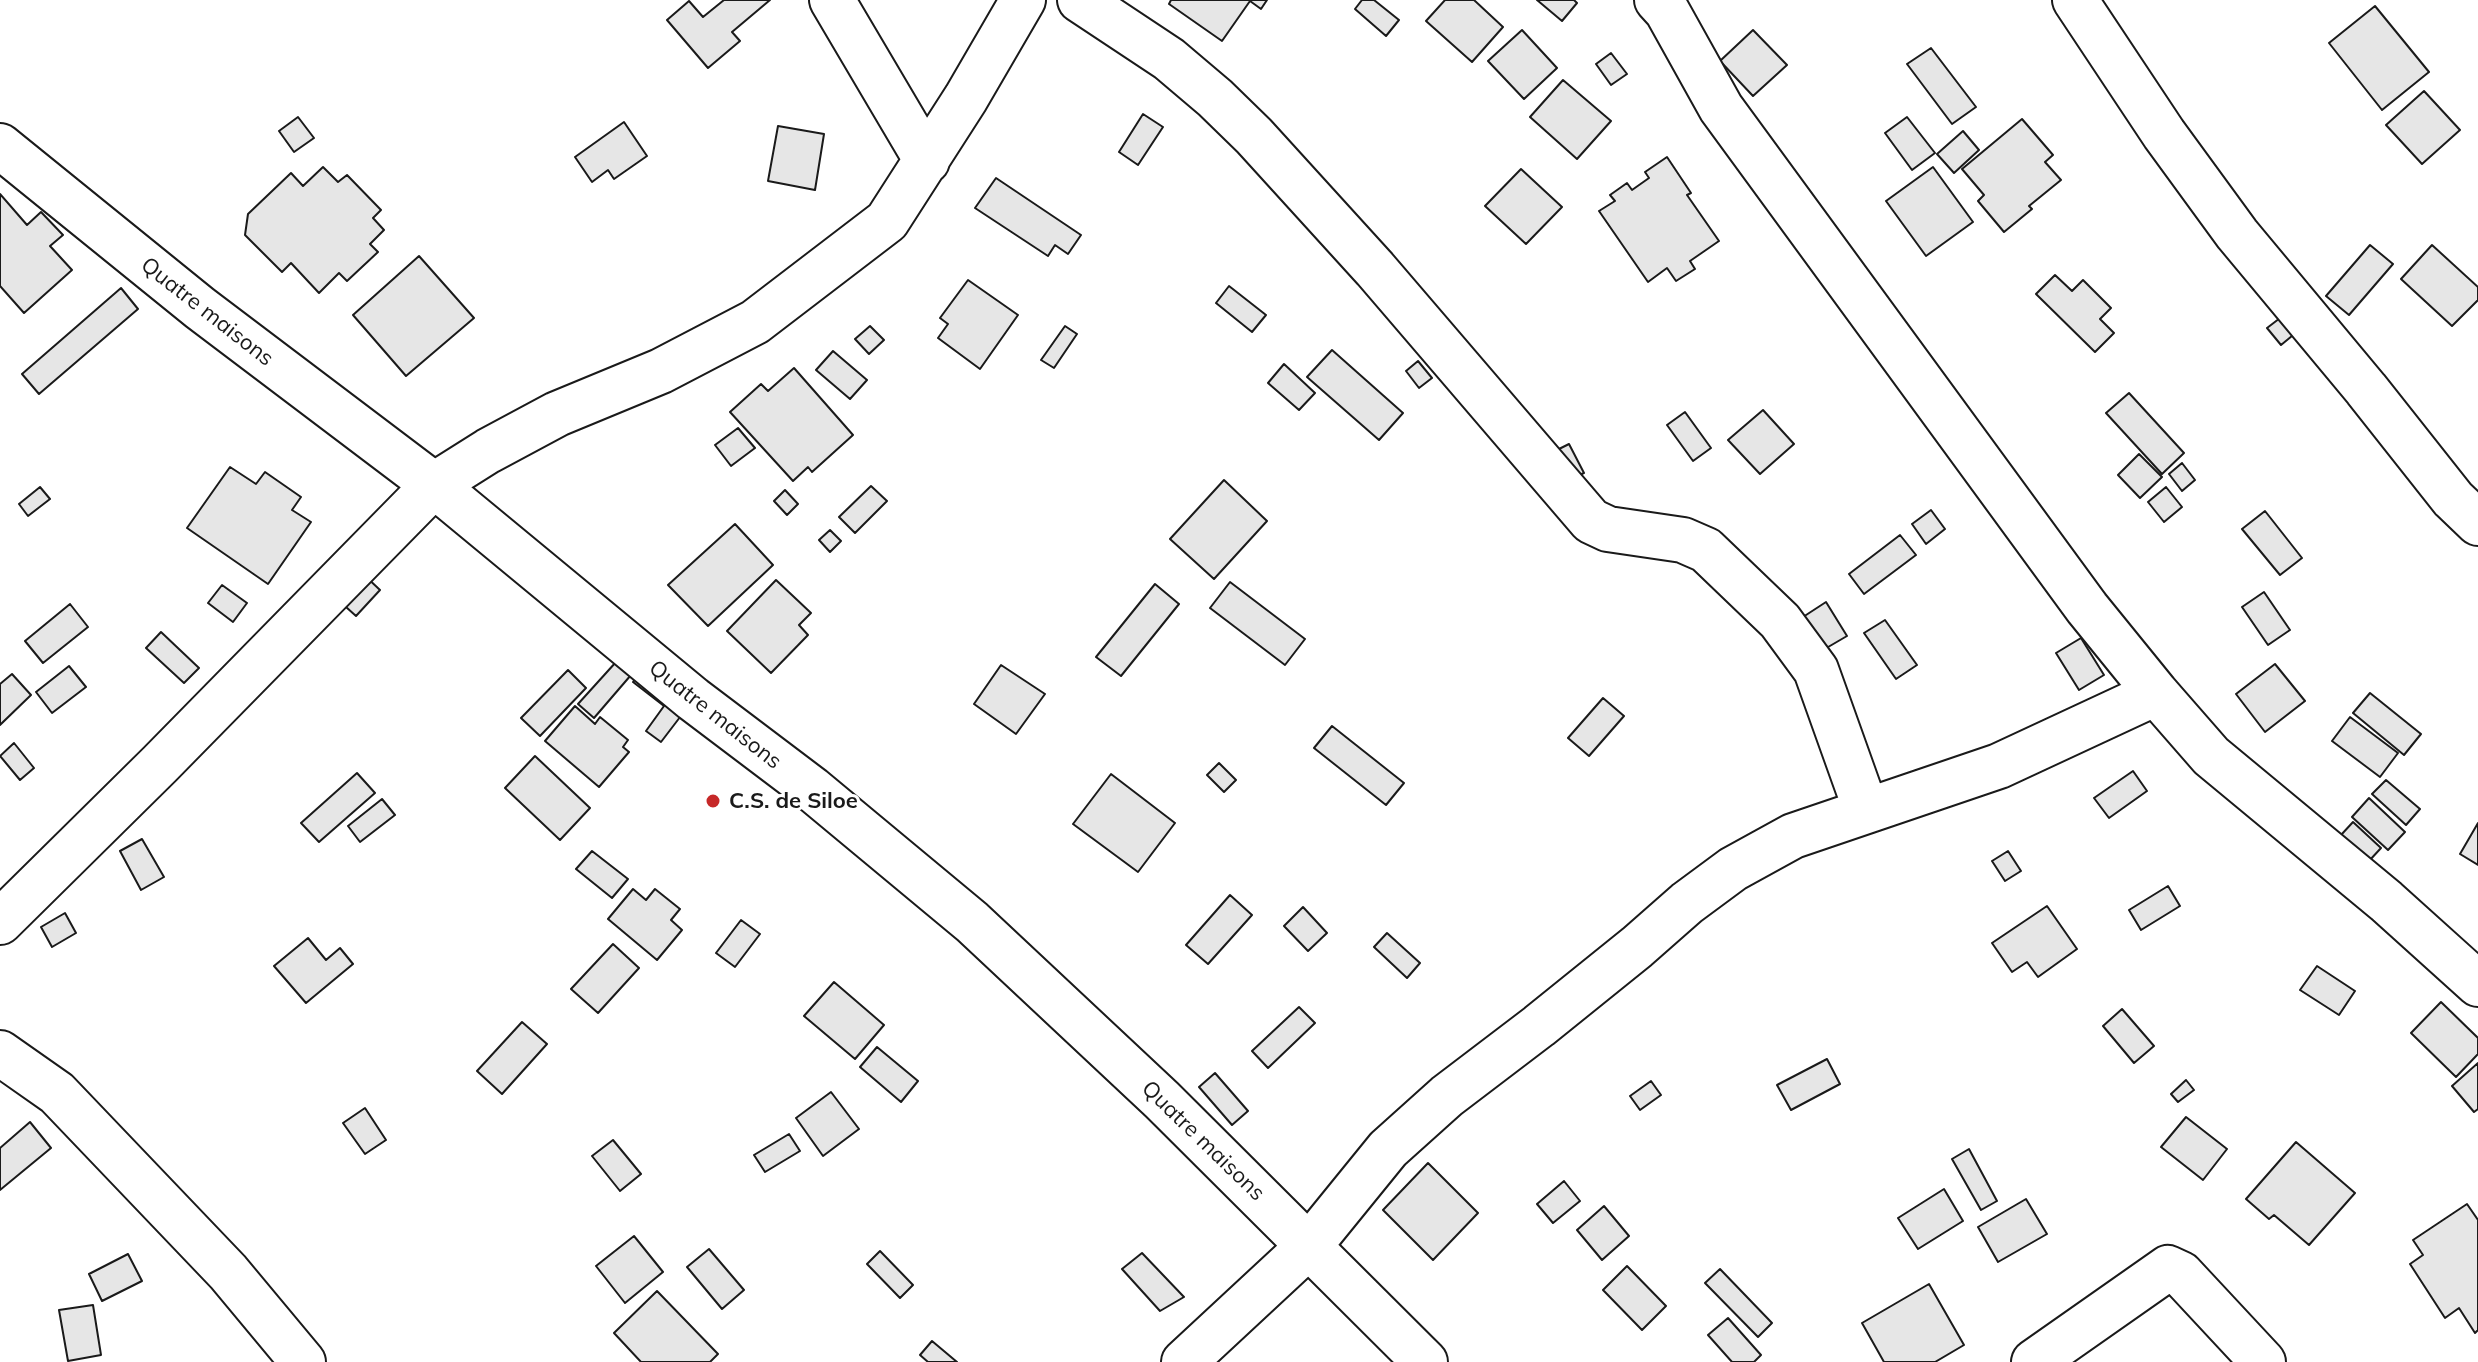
<!DOCTYPE html>
<style>
body{margin:0}
canvas{display:block;background:#fff}
</style>
<canvas width="2478" height="1362"></canvas>
<script>
const ctx = document.querySelector('canvas').getContext('2d');
ctx.lineJoin = 'round';
function fillPath(path, color) {
  ctx.fillStyle = color;
  ctx.fill(path, 'evenodd');
}
function stroke(path, color, width, dash) {
  ctx.strokeStyle = color;
  ctx.lineWidth = width;
  ctx.lineCap = dash ? 'butt' : 'round';
  ctx.setLineDash(dash || []);
  ctx.stroke(path);
}
function write(font, color, halo, rows, align = 'center') {
  ctx.font = font + ' Mulish,sans-serif';
  ctx.lineWidth = 6;
  ctx.setLineDash([]);
  ctx.textBaseline = 'middle';
  ctx.strokeStyle = halo;
  ctx.fillStyle = color;
  for (const [text, x, y, turn = 0] of rows) {
    ctx.save();
    ctx.translate(x, y);
    ctx.rotate((+turn || 0) * Math.PI / 180);
    ctx.textAlign = isNaN(turn) ? turn : align;
    if (halo) ctx.strokeText(text, 0, 0);
    ctx.fillText(text, 0, 0);
    ctx.restore();
  }
}
const building = new Path2D(`
 M724 0H770L732 32 740 41 708 68 667 20 689 1 703 17Z
 M1171 0H1267L1261 9 1250 1 1222 41 1169 4Z
 M1362 0H1374L1399 20 1386 36 1355 9Z
 M1445 0H1474L1503 27 1472 62 1426 21Z
 M1537 0H1574L1577 3 1562 21Z
 M2375 6 2429 72 2382 110 2329 43Z
 M1522 30 1557 68 1524 99 1488 61Z
 M1753 30 1787 65 1753 96 1720 61Z
 M1931 48 1976 107 1952 124 1907 64Z
 M1611 53 1627 74 1611 85 1596 64Z
 M1563 80 1611 121 1577 159 1530 117Z
 M2424 91 2460 130 2422 164 2386 125Z
 M1143 114 1163 127 1138 165 1119 152Z
 M298 117 314 138 294 152 279 131Z
 M1907 117 1935 153 1912 170 1885 133Z
 M2022 119 2053 155 2045 162 2061 180 2029 206 2032 209 2004 232 1978 201 1984 195 1962 169Z
 M624 122 647 156 614 179 608 170 592 182 575 157Z
 M778 126 824 134 815 190 768 181Z
 M1963 131 1979 150 1954 173 1937 154Z
 M1667 157 1691 193 1687 195 1719 241 1690 261 1695 269 1676 281 1667 268 1648 282 1599 211 1615 201 1610 195 1627 183 1632 190 1649 178 1645 172Z
 M323 167 338 182 347 175 381 210 373 218 384 230 370 244 378 252 347 281 339 273 319 293 291 263 282 272 245 235 248 214 291 173 303 186Z
 M1933 167 1973 222 1926 256 1886 201Z
 M1521 169 1562 207 1526 244 1485 206Z
 M996 178 1081 235 1068 254 1055 245 1048 256 975 208Z
 M0 194 27 225 41 212 63 235 50 246 72 270 24 313 0 286Z
 M2370 245 2393 264 2349 315 2326 296Z
 M2432 245 2478 287V300L2452 326 2401 279Z
 M419 256 474 318 406 376 353 315Z
 M2055 275 2072 291 2083 280 2111 308 2100 319 2114 333 2095 352 2036 294Z
 M968 280 1018 315 980 369 938 338 948 324 940 318Z
 M1229 286 1266 315 1252 332 1216 303Z
 M121 288 138 309 39 394 22 374Z
 M2284 315 2298 331 2281 345 2267 328Z
 M870 326 884 340 869 354 855 339Z
 M1065 326 1077 334 1054 368 1041 360Z
 M1332 350 1403 413 1379 440 1307 377Z
 M833 351 867 380 850 399 816 370Z
 M1418 361 1432 378 1419 388 1406 371Z
 M1284 364 1315 393 1299 410 1268 383Z
 M794 368 853 435 812 472 808 467 793 481 730 412 761 384 768 391Z
 M2129 393 2184 453 2162 474 2106 413Z
 M1763 410 1794 444 1760 474 1728 440Z
 M1685 412 1711 448 1693 461 1667 425Z
 M738 428 755 448 731 466 715 445Z
 M1569 444 1584 473 1566 481 1551 453Z
 M2139 454 2162 477 2140 498 2118 475Z
 M2182 463 2195 480 2182 491 2169 474Z
 M230 467 256 484 265 472 301 497 292 510 311 522 268 584 187 528Z
 M1224 480 1267 521 1214 579 1170 539Z
 M871 486 887 501 855 533 839 517Z
 M40 487 50 499 28 516 19 504Z
 M2166 487 2182 507 2164 522 2148 502Z
 M785 490 798 504 787 515 774 501Z
 M1931 510 1945 529 1926 544 1912 524Z
 M2265 511 2302 558 2280 575 2242 529Z
 M735 524 773 565 708 626 668 585Z
 M830 530 841 541 830 552 819 540Z
 M1900 535 1916 555 1864 594 1849 574Z
 M361 572 380 590 356 616 336 598Z
 M776 580 811 613 799 625 808 635 771 673 727 631Z
 M1230 582 1305 639 1285 665 1210 608Z
 M1155 584 1179 604 1121 676 1096 657Z
 M222 585 247 603 233 622 208 603Z
 M2264 592 2290 630 2268 645 2242 607Z
 M1826 602 1847 636 1823 650 1803 617Z
 M70 604 88 627 43 663 25 641Z
 M1885 620 1917 665 1896 679 1864 633Z
 M161 632 199 668 184 683 146 648Z
 M2081 638 2104 675 2079 690 2056 653Z
 M616 662 631 675 594 718 578 704Z
 M2275 664 2305 701 2265 732 2236 694Z
 M1001 665 1045 694 1016 734 974 704Z
 M69 666 86 687 52 713 36 692Z
 M643 669 690 704 661 742 646 731 664 706 633 682Z
 M568 670 586 688 540 736 521 718Z
 M12 674 31 695 0 725V684Z
 M2370 693 2421 734 2404 755 2353 713Z
 M1603 698 1624 716 1589 756 1568 738Z
 M575 706 595 724 600 717 628 740 623 747 629 752 599 787 545 741Z
 M2350 717 2398 753 2380 777 2332 741Z
 M1332 726 1404 783 1386 805 1314 748Z
 M14 743 34 768 20 780 0 756Z
 M535 756 590 808 560 840 505 788Z
 M1219 763 1236 780 1224 792 1207 775Z
 M2133 771 2147 791 2109 818 2094 798Z
 M357 773 375 793 319 842 301 823Z
 M1111 774 1175 823 1138 872 1073 824Z
 M2386 780 2420 809 2406 825 2372 794Z
 M2369 798 2405 832 2388 850 2352 817Z
 M382 799 395 815 360 842 348 826Z
 M2353 822 2381 848 2369 861 2341 835Z
 M2478 823V865L2460 854Z
 M142 839 164 877 141 890 120 851Z
 M592 851 628 879 612 898 576 869Z
 M2008 851 2021 871 2005 881 1992 861Z
 M2168 886 2180 906 2141 930 2129 910Z
 M633 889 646 900 655 889 680 909 671 920 682 930 657 960 608 919Z
 M1230 895 1252 915 1208 964 1186 945Z
 M2047 906 2077 949 2038 977 2027 962 2012 972 1992 943Z
 M1303 907 1327 933 1308 951 1284 926Z
 M65 913 76 933 52 947 41 927Z
 M741 920 760 934 735 967 716 953Z
 M1387 933 1420 963 1407 978 1374 947Z
 M308 938 326 960 340 948 353 964 306 1003 274 966Z
 M613 944 639 968 598 1013 571 989Z
 M2317 966 2355 991 2339 1015 2300 990Z
 M834 982 884 1025 855 1059 804 1016Z
 M2441 1002 2478 1038V1054L2456 1077 2411 1033Z
 M1299 1007 1315 1023 1268 1068 1252 1051Z
 M2122 1009 2154 1046 2134 1063 2103 1026Z
 M522 1022 547 1044 502 1094 477 1071Z
 M877 1047 918 1081 901 1102 860 1067Z
 M1827 1059 1840 1084 1791 1110 1777 1085Z
 M2478 1063V1109L2474 1112 2452 1086Z
 M1215 1073 1248 1111 1232 1125 1199 1087Z
 M2186 1080 2194 1090 2178 1102 2171 1094Z
 M1651 1081 1661 1095 1640 1110 1630 1096Z
 M831 1092 859 1129 823 1156 796 1118Z
 M365 1108 386 1140 365 1154 343 1123Z
 M2186 1117 2227 1149 2203 1180 2161 1147Z
 M30 1122 51 1148 0 1190V1148Z
 M789 1134 800 1151 765 1172 754 1155Z
 M613 1140 641 1174 620 1191 592 1156Z
 M2296 1142 2355 1193 2309 1245 2274 1215 2269 1219 2246 1199Z
 M1969 1149 1997 1201 1981 1210 1952 1159Z
 M1428 1163 1478 1213 1433 1260 1383 1210Z
 M1564 1181 1580 1201 1553 1223 1537 1204Z
 M1944 1189 1963 1221 1918 1249 1898 1218Z
 M2026 1199 2047 1234 1998 1262 1978 1227Z
 M2467 1204 2478 1220V1330L2475 1333 2459 1308 2445 1318 2410 1264 2423 1255 2413 1240Z
 M1604 1206 1629 1236 1602 1260 1577 1230Z
 M634 1236 663 1272 625 1303 596 1266Z
 M709 1249 744 1290 722 1309 687 1267Z
 M880 1251 913 1285 900 1298 867 1264Z
 M1142 1253 1184 1297 1160 1311 1122 1269Z
 M128 1254 142 1281 102 1301 89 1274Z
 M1627 1266 1666 1306 1642 1330 1603 1290Z
 M1720 1269 1772 1323 1758 1337 1705 1283Z
 M1929 1284 1964 1345 1935 1362H1884L1862 1323Z
 M657 1291 718 1354 710 1362H641L614 1333Z
 M93 1305 101 1355 68 1361 59 1310Z
 M1728 1318 1761 1355 1754 1362H1732L1708 1335Z
 M932 1341 957 1362H928L920 1355Z`);
const minor = new Path2D(`
 M832 0 927 161
 M1080 0 1169 59 1215 98 1254 136 1375 269 1591 521 1608 529 1683 540 1706 550 1780 621 1816 670 1866 810
 M1657 0 1667 11 1721 108 2087 608 2156 693 2211 756 2386 901 2478 984
 M2075 0 2164 134 2237 234 2366 389 2453 499 2478 523
 M0 146 200 308 434 485 693 699 812 789 972 922 1162 1100 1425 1362
 M0 922 160 764 434 485 488 451 557 414 661 371 755 322 887 221 966 98 1023 0
 M0 1053 57 1093 228 1272 303 1362
 M1184 1362 1310 1245 1388 1149 1447 1096 1539 1026 1637 947 1687 903 1733 869 1793 836 1999 766 2156 693
 M2034 1362 2168 1268 2181 1274 2263 1362`);
const markers = [
 [713,801,8,"#c62828"]
];
const streetNames = [
 ["Quatre maisons",207,312,38],
 ["Quatre maisons",715,715,38],
 ["Quatre maisons",1203,1141,44]
];
const poiNames = [
 ["C.S. de Siloe",729,801]
];
fillPath(building, '#e6e6e6');
stroke(building, '#1a1a1a', 2);
stroke(minor, '#1a1a1a', 48);
stroke(minor, '#fff', 44);
for (const [x, y, r, color] of markers) {
  const dot = new Path2D();
  dot.arc(x, y, r, 0, 2 * Math.PI);
  ctx.fillStyle = color;
  ctx.fill(dot);
  stroke(dot, '#fff', 3);
}
write('22px', '#1a1a1a', '#fff', streetNames);
write('bold 22px', '#1a1a1a', '#fff', poiNames, 'left');
</script>
